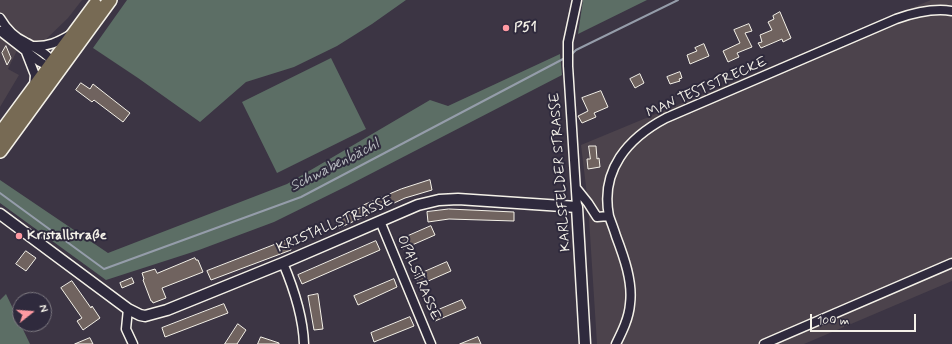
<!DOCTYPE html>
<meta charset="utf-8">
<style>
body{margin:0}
#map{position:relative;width:952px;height:344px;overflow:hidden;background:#3c3544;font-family:Mynerve,sans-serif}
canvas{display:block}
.north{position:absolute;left:12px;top:292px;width:40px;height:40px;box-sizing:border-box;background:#2f2a3d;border:1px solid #7e7a81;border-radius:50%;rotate:73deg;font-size:11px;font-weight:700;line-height:16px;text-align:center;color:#f4f1e8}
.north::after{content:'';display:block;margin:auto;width:14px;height:18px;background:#ff9aa2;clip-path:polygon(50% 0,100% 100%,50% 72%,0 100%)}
.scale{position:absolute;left:810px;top:314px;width:106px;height:18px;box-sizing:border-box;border:2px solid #f4f1e8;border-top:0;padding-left:5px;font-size:12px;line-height:14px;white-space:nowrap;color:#f4f1e8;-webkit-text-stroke:3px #2f2a3d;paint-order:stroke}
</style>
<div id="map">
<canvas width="952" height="344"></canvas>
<div class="north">N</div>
<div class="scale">100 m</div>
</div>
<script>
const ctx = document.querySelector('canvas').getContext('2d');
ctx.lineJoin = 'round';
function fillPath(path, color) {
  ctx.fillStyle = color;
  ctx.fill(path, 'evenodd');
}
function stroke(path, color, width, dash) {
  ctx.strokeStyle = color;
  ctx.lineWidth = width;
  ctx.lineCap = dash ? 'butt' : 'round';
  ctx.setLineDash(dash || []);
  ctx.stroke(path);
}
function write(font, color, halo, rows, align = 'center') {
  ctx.font = font + ' Mynerve,sans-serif';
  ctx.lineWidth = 4;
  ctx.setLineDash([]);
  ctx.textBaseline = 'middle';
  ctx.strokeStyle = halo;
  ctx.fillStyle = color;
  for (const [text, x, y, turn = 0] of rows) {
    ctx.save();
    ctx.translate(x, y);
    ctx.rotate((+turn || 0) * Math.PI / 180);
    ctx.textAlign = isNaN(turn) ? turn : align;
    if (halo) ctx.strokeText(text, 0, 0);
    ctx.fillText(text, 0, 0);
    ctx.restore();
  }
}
const built = new Path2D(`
 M0 0H82L68 18 40 45 23 38 8 69 19 75 0 107Z
 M931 0H952V281L804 344H597L588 203 581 145Z`);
const green = new Path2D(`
 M127 0H406L372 24 337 46 294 67 246 82 200 122 138 78 93 48Z
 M583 0H647L578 34Z
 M560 54 562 75 347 186 274 222 199 250 106 280 0 203V180L108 253 287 184 430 100 448 106Z
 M331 58 366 129 277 173 242 102Z
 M6 294 30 344H0V300Z`);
const stream = new Path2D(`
 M571 55 576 50 678 0
 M0 193 104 269 301 197 565 58`);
const building = new Path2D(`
 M780 12 791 38 783 42 782 39 761 48 758 43 762 42 760 35 772 30 768 22 774 19 773 16Z
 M749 24 752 31 745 33 752 47 737 53 739 57 728 62 723 51 740 43 734 30Z
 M704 44 709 56 690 64 687 55 697 51 695 48Z
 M6 46 11 58 7 65 2 53Z
 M680 72 682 78 679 79 680 81 670 84 667 77Z
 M640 74 644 83 635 88 630 79Z
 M81 83 90 89 93 84 130 113 123 122 94 100 92 102 76 90Z
 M601 91 608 107 594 113 596 117 582 123 578 116 588 111 582 98Z
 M589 146H596L597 159 599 158 600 167 588 169 587 159H590Z
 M430 180 432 190 405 198 339 228 335 219 362 207 361 206 401 189Z
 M449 209 514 212V221L449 219 428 222 427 212Z
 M431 226 435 235 403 249 399 240Z
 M287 240 291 250 211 280 207 271Z
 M376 241 380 250 302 284 298 275Z
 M26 251 36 258 26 271 16 264Z
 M195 258 196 260H198L203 272 162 288 166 298 153 303 152 301H151L143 280 144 279 142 273 155 269 157 273Z
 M447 262 451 271 419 285 415 276Z
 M132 278 134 283 122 288 120 283Z
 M394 279 397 287 358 305 354 296Z
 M72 281 91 308 92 306 100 318 83 330 77 321 82 318 61 288Z
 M318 294 323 329 314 330 308 296Z
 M462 300 466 308 435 321 431 313Z
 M224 304 228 313 165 337 162 328Z
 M410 317 414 326 374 342 371 333Z
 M238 324 246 330 237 344H225Z
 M261 337 279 343V344H258Z
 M478 337 481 344H460Z
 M90 338 93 344H75Z`);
const minor = new Path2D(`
 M577 0 568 42V66L577 207
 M0 18C6 28 14 37 25 42 36 48 48 54 55 65
 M0 31 40 62 52 68
 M33 46C48 47 58 42 70 35
 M26 52 35 75 34 87
 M576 188 588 203 597 217 609 216
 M380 221 431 344
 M283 263C294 289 303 316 304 344
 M128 309 126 329 133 344
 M616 344C622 332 629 318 630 304 633 282 624 257 616 236 614 229 611 222 609 216 600 170 628 138 666 118L896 19C913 13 934 8 952 11
 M764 344 952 263`);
const tertiary = new Path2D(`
 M0 214 128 309 140 315 145 316 167 310 283 263 418 205 439 200 458 199 577 207 585 344`);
const primary = new Path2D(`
 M0 134 95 5
 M0 151 110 0`);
const markers = [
 [506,28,4,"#ff9aa2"],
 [19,236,4,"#ff9aa2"]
];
const poiNames = [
 ["P51",514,28],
 ["Kristallstraße",27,236]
];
const streetNames = [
 ["MAN TESTSTRECKE",707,88,-24],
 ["KARLSFELDER STRASSE",561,172,-94],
 ["KRISTALLSTRASSE",335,225,-23],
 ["OPALSTRASSE",418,278,67]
];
const waterNames = [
 ["Schwabenbächl",335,166,-27]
];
fillPath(built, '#4c434c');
fillPath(green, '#5c6e65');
stroke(stream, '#959daa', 2);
fillPath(building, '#70635f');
stroke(building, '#f4f1e8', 1);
stroke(minor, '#f4f1e8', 11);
stroke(tertiary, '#f4f1e8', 13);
stroke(primary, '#f4f1e8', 16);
stroke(minor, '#2f2a3d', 8);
stroke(tertiary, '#2f2a3d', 10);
stroke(primary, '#776a54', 13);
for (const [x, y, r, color] of markers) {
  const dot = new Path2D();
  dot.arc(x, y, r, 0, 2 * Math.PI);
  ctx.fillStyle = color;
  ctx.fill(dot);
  stroke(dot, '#2f2a3d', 1.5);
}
write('bold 14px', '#f4f1e8', '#2f2a3d', poiNames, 'left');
write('14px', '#f4f1e8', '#2f2a3d', streetNames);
write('italic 15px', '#b5b9be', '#2f2a3d', waterNames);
</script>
